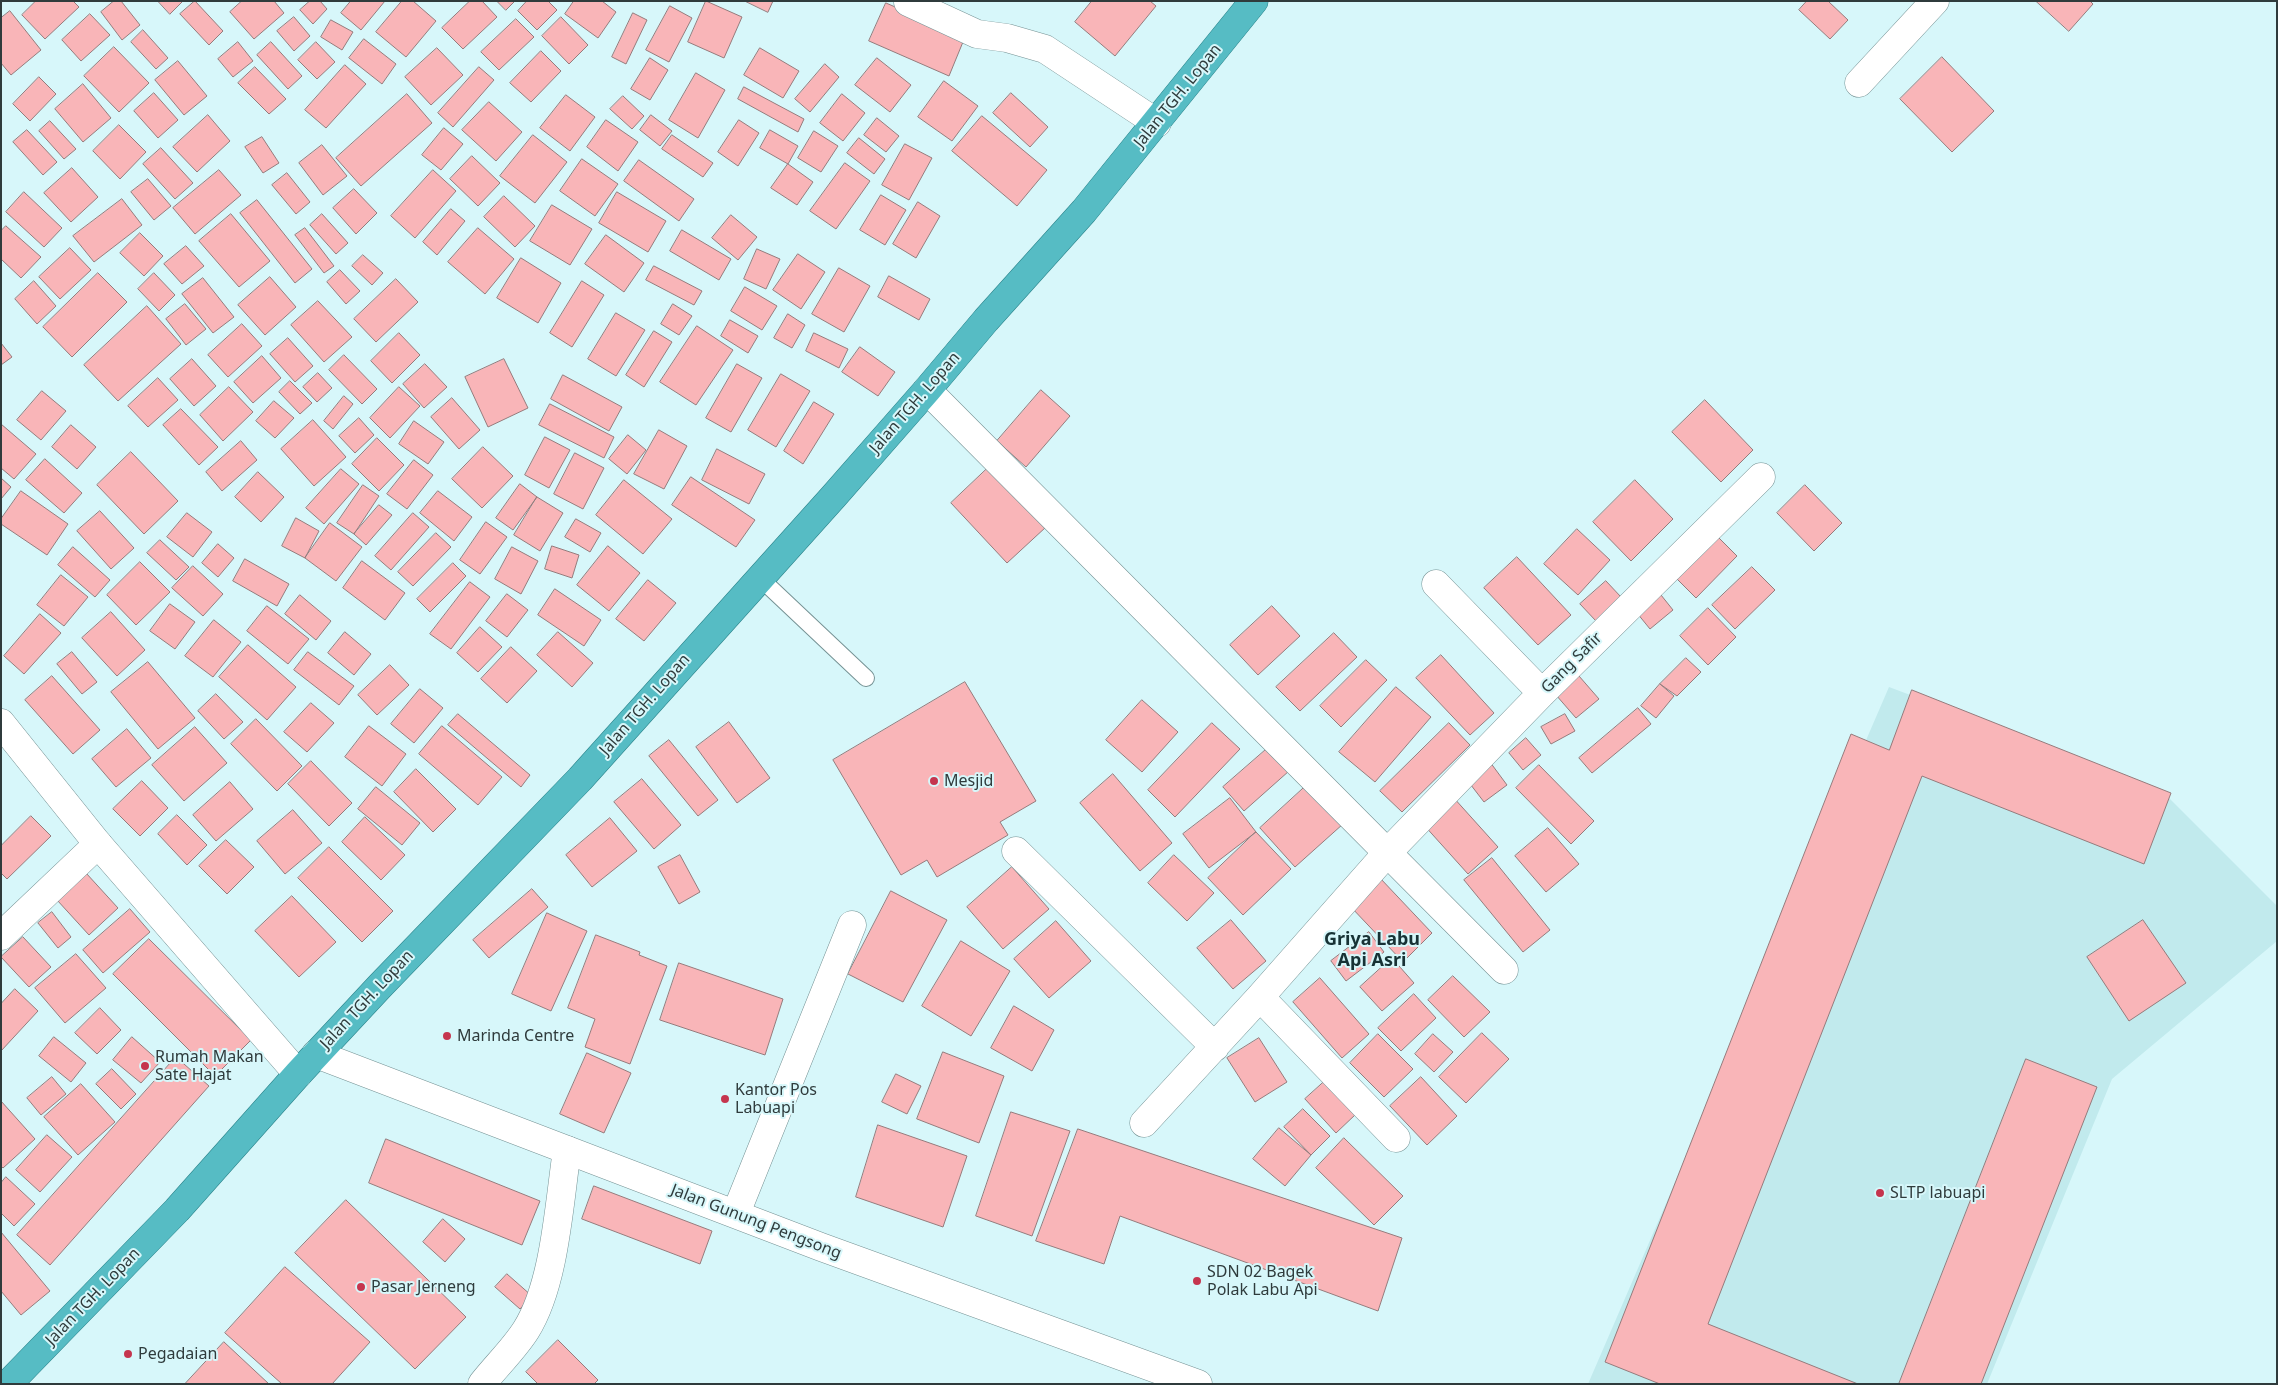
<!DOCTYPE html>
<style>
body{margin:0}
#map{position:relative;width:2278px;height:1385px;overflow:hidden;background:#d7f7fa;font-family:"Noto Sans",sans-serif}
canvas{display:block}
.frame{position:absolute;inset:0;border:2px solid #2f3b3c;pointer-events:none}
</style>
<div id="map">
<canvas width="2278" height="1385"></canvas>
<div class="frame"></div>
</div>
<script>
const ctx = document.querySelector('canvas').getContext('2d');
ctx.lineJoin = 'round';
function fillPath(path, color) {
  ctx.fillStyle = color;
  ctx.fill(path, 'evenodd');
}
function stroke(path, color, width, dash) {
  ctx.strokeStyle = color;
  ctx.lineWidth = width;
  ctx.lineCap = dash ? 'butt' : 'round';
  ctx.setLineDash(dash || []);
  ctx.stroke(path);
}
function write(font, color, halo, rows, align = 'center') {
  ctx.font = font + ' "Noto Sans",sans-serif';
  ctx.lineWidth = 4;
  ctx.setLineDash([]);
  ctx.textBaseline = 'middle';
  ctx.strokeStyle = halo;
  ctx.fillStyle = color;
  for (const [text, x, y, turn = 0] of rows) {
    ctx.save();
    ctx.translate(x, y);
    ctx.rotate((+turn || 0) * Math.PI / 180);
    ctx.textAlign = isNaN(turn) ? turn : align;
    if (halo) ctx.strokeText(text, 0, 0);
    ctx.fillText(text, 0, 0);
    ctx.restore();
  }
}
const built = new Path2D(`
 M1889 687 2160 789 2277 906V941L2112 1079 1987 1384H1588Z`);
const building = new Path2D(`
 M36 1H73L79 7 45 39 22 15Z
 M114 1H121L140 25 122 40 101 12Z
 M158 1H183L170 14Z
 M195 1 223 31 209 45 180 14Z
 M242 1H274L284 13 254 39 230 12Z
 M310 1H320L327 9 313 24 300 10Z
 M351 1H385L361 30 341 13Z
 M402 1H413L436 21 406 57 376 32Z
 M470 1H482L497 17 463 49 442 28Z
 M497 1H515L506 10Z
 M527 1H548L557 10 537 30 518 11Z
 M574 1H602L616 12 598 38 565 14Z
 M706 1 742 17 724 58 688 42Z
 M745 1H773L768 12Z
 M1092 1H1150L1156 6 1115 56 1075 22Z
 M1807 1H1828L1848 20 1830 39 1799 10Z
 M2036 1H2090L2093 4 2069 31Z
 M886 3 965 37 949 76 869 41Z
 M670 6 692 18 669 62 646 50Z
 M10 11 41 50 11 75 1 63V18Z
 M633 13 647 20 626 64 612 57Z
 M90 14 110 35 81 61 62 40Z
 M294 17 310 36 294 51 277 31Z
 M561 17 588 45 569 64 542 36Z
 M516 19 534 37 499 70 481 52Z
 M331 20 353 32 342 50 321 37Z
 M143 30 168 58 156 69 131 42Z
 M364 39 396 64 382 84 349 58Z
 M238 42 253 61 233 77 218 59Z
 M271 42 302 76 288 89 257 55Z
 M316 42 335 62 317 79 298 60Z
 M114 47 149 83 119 112 84 76Z
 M437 48 463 75 431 105 405 77Z
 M760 48 799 71 783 98 744 75Z
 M541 51 561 71 531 102 510 83Z
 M1942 57 1994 111 1952 152 1900 99Z
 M650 58 668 70 650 100 631 89Z
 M877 58 911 85 890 112 855 85Z
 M178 61 207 96 184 115 155 80Z
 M825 64 839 77 810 112 795 99Z
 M345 65 366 84 326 128 305 110Z
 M255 67 286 99 269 114 238 83Z
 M479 67 494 80 453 127 438 113Z
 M696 73 725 90 698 138 669 120Z
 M39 77 56 94 30 121 13 104Z
 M944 81 978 106 952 141 918 117Z
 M83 84 111 118 83 142 55 109Z
 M744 87 804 119 798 132 738 99Z
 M154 93 178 120 158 138 134 111Z
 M1011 93 1048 127 1030 147 993 113Z
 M407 94 432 123 361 186 336 158Z
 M842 94 865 113 843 141 820 123Z
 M566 95 595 117 570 151 540 128Z
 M623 96 644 116 632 129 610 109Z
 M489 102 522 132 496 161 462 130Z
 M208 115 230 141 197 172 173 147Z
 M651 115 672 131 660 146 640 130Z
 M982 116 1047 170 1017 206 952 151Z
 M877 118 899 136 886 152 864 135Z
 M606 120 638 142 618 171 587 147Z
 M739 120 759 133 738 166 718 152Z
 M50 121 76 149 64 159 39 131Z
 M119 125 146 152 120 179 93 151Z
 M444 128 463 144 441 170 422 155Z
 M27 130 57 162 43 175 13 142Z
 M770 130 798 146 788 164 760 148Z
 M814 131 838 146 821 172 798 158Z
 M533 135 567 162 535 203 500 176Z
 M672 135 713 163 703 177 662 149Z
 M262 137 279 163 263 173 245 147Z
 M859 138 885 159 874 174 847 153Z
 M905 144 932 158 909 200 882 185Z
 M322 145 347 176 323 195 299 163Z
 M161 148 193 183 175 199 143 164Z
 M472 156 500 183 478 206 450 179Z
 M582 159 618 184 595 216 560 191Z
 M639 160 694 199 679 221 624 181Z
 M845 163 870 181 836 229 810 211Z
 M788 164 813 182 797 205 771 188Z
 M72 168 98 197 71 222 44 193Z
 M219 170 241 195 195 234 173 208Z
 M433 170 456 191 415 238 391 216Z
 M287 173 310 202 296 214 272 185Z
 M148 179 171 206 154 220 131 192Z
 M354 189 377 213 356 234 333 208Z
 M24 192 62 228 44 247 6 212Z
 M617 192 666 221 648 252 599 223Z
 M881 195 906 210 885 245 860 230Z
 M504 196 535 226 515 247 484 217Z
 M122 199 142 225 94 262 73 236Z
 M257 200 312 269 295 283 240 213Z
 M918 202 940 216 916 258 893 244Z
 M552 205 592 229 570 265 530 241Z
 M451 209 465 221 437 255 423 242Z
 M231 214 270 261 239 287 199 241Z
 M322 214 348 243 336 254 310 225Z
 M731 215 757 237 738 260 712 238Z
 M6 226 41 257 21 278 1 259V231Z
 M305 228 334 266 324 273 295 235Z
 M478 228 514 259 485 294 448 262Z
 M682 230 731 259 719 280 670 251Z
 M140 233 163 256 144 276 120 253Z
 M606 235 644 263 624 292 585 264Z
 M186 246 204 266 182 284 164 264Z
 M70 248 91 270 60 299 39 277Z
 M757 249 780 259 766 289 744 279Z
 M798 254 825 272 801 309 773 290Z
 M363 255 383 273 372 285 352 266Z
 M521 258 561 283 538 323 497 298Z
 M654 266 702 291 694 305 646 280Z
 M839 268 870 286 844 332 812 314Z
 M340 270 360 291 346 304 327 282Z
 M98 273 127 302 72 357 43 327Z
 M154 273 175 295 159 311 138 289Z
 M889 276 930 299 919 320 878 297Z
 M270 277 296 307 265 335 238 305Z
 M203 278 234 317 213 333 182 294Z
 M396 279 418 302 376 342 354 319Z
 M34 281 56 306 37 324 15 299Z
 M582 281 604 295 572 347 550 333Z
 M745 287 777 306 762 330 731 311Z
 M318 301 352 337 324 362 291 325Z
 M185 304 206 329 186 345 166 319Z
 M673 304 692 316 679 335 661 324Z
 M147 306 181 344 118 401 84 365Z
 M616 313 645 330 616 376 588 359Z
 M788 314 805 325 792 348 774 338Z
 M730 320 758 336 748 353 721 336Z
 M242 324 262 346 228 377 208 355Z
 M697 326 733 350 696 405 660 382Z
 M654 331 672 342 644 387 626 375Z
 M399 333 420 355 392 383 371 361Z
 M814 333 848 349 839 368 806 351Z
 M288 338 313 366 295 382 270 354Z
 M1 343 12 357 1 365Z
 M860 347 895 372 878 396 842 372Z
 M344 355 377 389 362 404 329 370Z
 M262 356 281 378 253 403 234 382Z
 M192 359 216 386 194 406 170 379Z
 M504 359 528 408 488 427 465 377Z
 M425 364 447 387 424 408 403 384Z
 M737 364 762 378 731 432 706 418Z
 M318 373 332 388 317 402 303 387Z
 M781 374 810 391 776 447 748 430Z
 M563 375 622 407 609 431 551 399Z
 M158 378 178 400 148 427 128 406Z
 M290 381 312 403 300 414 279 392Z
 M229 387 253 412 223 441 200 415Z
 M399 387 420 406 390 438 370 418Z
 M1041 390 1070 416 1026 467 997 441Z
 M42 391 66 411 41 440 17 420Z
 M344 396 353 404 333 429 324 421Z
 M452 398 480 430 459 449 431 417Z
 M1705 400 1753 450 1721 482 1672 432Z
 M274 401 294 418 275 438 256 421Z
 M814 402 834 414 803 464 784 451Z
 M550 404 614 437 604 458 539 425Z
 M181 409 218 447 199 465 163 425Z
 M359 418 374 435 355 453 339 436Z
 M313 420 346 457 314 486 281 449Z
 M414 421 444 442 428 464 399 444Z
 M1 424 36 454 14 479 1 468Z
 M71 425 96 447 77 469 52 447Z
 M659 430 687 446 664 489 634 474Z
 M628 435 646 450 627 474 609 459Z
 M545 437 570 450 549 488 525 475Z
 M377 438 404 465 379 491 352 464Z
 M241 441 257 460 222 491 206 472Z
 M483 447 513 476 482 508 452 479Z
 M717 449 765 474 749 504 702 480Z
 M131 452 178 501 144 534 97 485Z
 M575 453 604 468 583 509 554 494Z
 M45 459 82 493 64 513 26 480Z
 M414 460 433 475 407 509 387 494Z
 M990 466 1046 527 1007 563 951 503Z
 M341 469 359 484 324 524 306 508Z
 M258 472 284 497 261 522 235 497Z
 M691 477 755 520 736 547 672 505Z
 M1 478 11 487 1 499Z
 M624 480 672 519 643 554 596 515Z
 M1635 480 1673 519 1631 561 1593 522Z
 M520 484 537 497 513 530 496 518Z
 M363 485 379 496 354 534 337 523Z
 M1805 485 1842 523 1814 551 1777 513Z
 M21 491 68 524 47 555 1 524V519Z
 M438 491 472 517 454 541 420 513Z
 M537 497 563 513 540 551 514 535Z
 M379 505 392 515 366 545 354 534Z
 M100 511 134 548 111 569 77 531Z
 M187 513 212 532 193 557 167 537Z
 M413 513 429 527 391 570 375 556Z
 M296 518 319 531 305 558 282 546Z
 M576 519 601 533 590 552 565 537Z
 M486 522 507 537 480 574 460 560Z
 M330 523 362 547 336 581 305 558Z
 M1577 529 1610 560 1578 595 1544 564Z
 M436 533 451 547 413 586 398 572Z
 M1714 533 1737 556 1696 598 1673 575Z
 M160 540 189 567 176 580 147 553Z
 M218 544 234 558 218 577 202 563Z
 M552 546 579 555 572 578 545 569Z
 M608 546 640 573 609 611 577 585Z
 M73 547 110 580 95 597 58 565Z
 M512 547 538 561 521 594 495 579Z
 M1517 557 1571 615 1538 645 1484 588Z
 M245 559 289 584 277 606 233 581Z
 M362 561 405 593 385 620 343 588Z
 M140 562 170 592 136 625 107 595Z
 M453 563 466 576 430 612 417 599Z
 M193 566 223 594 203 616 172 588Z
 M1752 567 1775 590 1735 629 1712 605Z
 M61 575 88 597 64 626 37 605Z
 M648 580 676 603 644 641 616 619Z
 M1606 581 1621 597 1596 621 1580 604Z
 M470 582 490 597 451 649 430 634Z
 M555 589 601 620 584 646 538 615Z
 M507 594 528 610 507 637 486 621Z
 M300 595 331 621 316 640 285 614Z
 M1661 595 1673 610 1650 629 1637 613Z
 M170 604 195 622 175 649 150 631Z
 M267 606 309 639 288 664 247 631Z
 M1272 606 1300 636 1258 675 1230 645Z
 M1708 608 1736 637 1708 665 1680 636Z
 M111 612 145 650 117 676 82 638Z
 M40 614 61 633 24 674 4 656Z
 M214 620 241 642 213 677 185 656Z
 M480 627 502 647 478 672 457 653Z
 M345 632 371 654 354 675 328 653Z
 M558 632 593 663 572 687 537 655Z
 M1334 633 1357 657 1300 711 1276 687Z
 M248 645 296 687 267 720 219 677Z
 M511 647 537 671 507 703 481 679Z
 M72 652 97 682 82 694 57 664Z
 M308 652 354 686 339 705 294 670Z
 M1441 655 1494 713 1470 735 1416 678Z
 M1686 658 1701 672 1677 696 1660 684Z
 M1366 660 1387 680 1341 727 1320 706Z
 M148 662 195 718 158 749 111 692Z
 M390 665 409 685 377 715 358 695Z
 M52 676 100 730 73 754 25 700Z
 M1579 676 1599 699 1576 718 1556 695Z
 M965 682 1036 801 1000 822 1008 835 937 877 927 860 901 875 833 760Z
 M1660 684 1674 696 1656 718 1641 706Z
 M1396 687 1431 717 1375 782 1339 752Z
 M420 689 443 708 414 743 391 724Z
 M1912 690 2171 793 2144 864 1922 776 1708 1324 1858 1384H1660L1605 1362 1851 734 1889 750Z
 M216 694 243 722 224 739 198 711Z
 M1142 700 1178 732 1142 772 1106 740Z
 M311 703 334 723 307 752 284 732Z
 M1638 708 1651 724 1592 773 1579 758Z
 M458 714 530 775 521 787 448 725Z
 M1565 714 1575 731 1551 744 1541 727Z
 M256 719 302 766 277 791 231 744Z
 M729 722 770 778 737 803 696 747Z
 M1212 723 1240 749 1175 817 1148 790Z
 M1449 723 1470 745 1402 812 1380 791Z
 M369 726 406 754 382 786 345 757Z
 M442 726 502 777 478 805 419 754Z
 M195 727 227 763 184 801 152 765Z
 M127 729 151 758 116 787 92 759Z
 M1526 738 1541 755 1523 770 1509 753Z
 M669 740 718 800 698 816 649 756Z
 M1269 747 1289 771 1244 811 1223 787Z
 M1487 758 1507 785 1484 802 1464 776Z
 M311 761 352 803 329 826 288 784Z
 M1539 765 1594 821 1571 844 1516 788Z
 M416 769 456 809 433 832 394 792Z
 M1113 774 1172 843 1140 871 1080 803Z
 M642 779 681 825 654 849 614 802Z
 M142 781 168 808 140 836 113 809Z
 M230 782 253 809 216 841 193 815Z
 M1308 784 1343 824 1295 867 1260 828Z
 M376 787 420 823 402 845 358 809Z
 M1453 797 1498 847 1468 874 1423 824Z
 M1230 798 1256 832 1209 868 1183 834Z
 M293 810 322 843 285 874 257 841Z
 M177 815 207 845 187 865 158 834Z
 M31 816 51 836 7 879 1 873V846Z
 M365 817 405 855 381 880 342 842Z
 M610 818 637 851 592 887 566 855Z
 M1548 828 1579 864 1546 892 1515 856Z
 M1256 832 1291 869 1243 915 1208 878Z
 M226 840 254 867 227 894 199 866Z
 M329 847 393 911 362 942 298 878Z
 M680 855 700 892 679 904 658 867Z
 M1174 855 1214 893 1187 921 1148 883Z
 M1492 858 1550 930 1523 952 1464 880Z
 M1012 867 1049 909 1003 949 967 907Z
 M86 873 118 908 89 935 57 900Z
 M1380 878 1432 933 1403 962 1350 906Z
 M532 889 548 907 489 958 473 940Z
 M891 891 947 920 903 1002 848 974Z
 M292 896 336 942 299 977 255 931Z
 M130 909 150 932 103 973 83 950Z
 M52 912 71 937 58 948 38 923Z
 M547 913 587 931 551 1011 512 994Z
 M1231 920 1266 961 1233 989 1197 948Z
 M2143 920 2186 983 2129 1021 2087 957Z
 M1056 921 1091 961 1049 998 1014 959Z
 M1369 932 1384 952 1346 981 1331 961Z
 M596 935 640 952 639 955 667 966 630 1064 585 1047 595 1019 568 1008Z
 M23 937 51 967 29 987 1 957Z
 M149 939 251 1040 215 1076 113 974Z
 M961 941 1010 971 971 1036 922 1006Z
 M76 954 106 988 65 1023 35 988Z
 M1392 958 1414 983 1382 1011 1360 987Z
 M679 963 783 999 765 1055 660 1020Z
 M1453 976 1490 1012 1464 1037 1428 1000Z
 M1320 978 1369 1034 1342 1058 1293 1002Z
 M15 989 38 1011 1 1051V1004Z
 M1414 994 1436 1018 1401 1051 1378 1028Z
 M1014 1006 1054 1030 1032 1071 991 1048Z
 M100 1008 121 1030 97 1054 75 1033Z
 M1482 1033 1509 1059 1466 1103 1439 1077Z
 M1378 1034 1413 1069 1384 1097 1350 1063Z
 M1433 1034 1453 1052 1434 1072 1415 1054Z
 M54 1037 86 1063 71 1082 39 1056Z
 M132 1037 160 1062 141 1083 113 1060Z
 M1259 1038 1287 1082 1255 1102 1227 1058Z
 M943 1052 1004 1076 979 1143 917 1119Z
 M587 1053 631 1073 604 1133 560 1114Z
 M176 1057 209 1086 50 1265 17 1235Z
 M2026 1059 2097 1087 1981 1384H1899Z
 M112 1069 136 1094 121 1109 96 1084Z
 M896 1074 921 1086 907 1114 882 1102Z
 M52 1077 66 1094 41 1115 27 1098Z
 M1421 1077 1457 1116 1427 1145 1390 1106Z
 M1325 1081 1356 1114 1336 1133 1305 1099Z
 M81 1084 115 1122 78 1155 44 1117Z
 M1 1101 35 1139 3 1168 1 1166Z
 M1303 1109 1330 1136 1311 1155 1284 1127Z
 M1011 1112 1070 1131 1032 1236 976 1216Z
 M878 1125 967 1156 943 1227 856 1197Z
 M1279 1128 1311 1155 1285 1186 1253 1159Z
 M1078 1129 1402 1238 1378 1311 1120 1216 1104 1264 1036 1241Z
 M47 1135 72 1157 40 1192 16 1170Z
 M1344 1138 1403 1196 1374 1225 1316 1168Z
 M386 1139 540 1201 522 1245 369 1183Z
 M6 1177 35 1204 14 1226 1 1213V1183Z
 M594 1186 712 1231 700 1264 582 1219Z
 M346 1200 466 1317 415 1369 295 1253Z
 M443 1219 465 1239 445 1262 423 1242Z
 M1 1232 50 1291 21 1315 1 1291Z
 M285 1267 370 1342 332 1384H282L225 1333Z
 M507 1274 532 1296 520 1309 495 1287Z
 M558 1340 598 1380 594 1384H538L526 1372Z
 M224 1342 269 1384H185Z`);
const service = new Path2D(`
 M760 578 866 678`);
const minor = new Path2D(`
 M908 2 977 34 1007 38 1045 49 1157 123
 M1859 83 1935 1
 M927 390 1504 970
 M1436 584 1542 693
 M1016 851 1215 1047
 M1 936 98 844
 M1260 997 1396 1138
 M1144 1123 1260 997 1387 853 1542 693 1761 477
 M736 1213 852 925
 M482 1384C496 1366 514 1349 526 1330 555 1284 559 1204 567 1150`);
const tertiary = new Path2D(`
 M1 723 98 844 298 1074
 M316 1054 821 1247 1198 1384`);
const trunk = new Path2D(`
 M8 1384 177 1210 298 1074 380 986 580 779 834 496 927 390 986 320 1084 211 1254 1`);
const markers = [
 [934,781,5,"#c5354e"],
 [447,1036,5,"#c5354e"],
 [145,1066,5,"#c5354e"],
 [725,1099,5,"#c5354e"],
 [1880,1193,5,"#c5354e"],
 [1197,1281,5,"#c5354e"],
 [361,1287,5,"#c5354e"],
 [128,1354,5,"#c5354e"]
];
const streetNames = [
 ["Jalan TGH. Lopan",1178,96,-51],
 ["Jalan TGH. Lopan",915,403,-49],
 ["Gang Safir",1572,663,-45],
 ["Jalan TGH. Lopan",645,705,-49],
 ["Jalan TGH. Lopan",367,1000,-47],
 ["Jalan Gunung Pengsong",756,1222,21],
 ["Jalan TGH. Lopan",93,1297,-46]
];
const poiNames = [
 ["Mesjid",944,781],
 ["Marinda Centre",457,1036],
 ["Rumah Makan",155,1057],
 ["Sate Hajat",155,1075],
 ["Kantor Pos",735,1090],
 ["Labuapi",735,1108],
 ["SLTP labuapi",1890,1193],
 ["SDN 02 Bagek",1207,1272],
 ["Polak Labu Api",1207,1290],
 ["Pasar Jerneng",371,1287],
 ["Pegadaian",138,1354]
];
const neighbourhoodNames = [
 ["Griya Labu",1372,940],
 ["Api Asri",1372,961]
];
fillPath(built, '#c1eaed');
fillPath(building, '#f9b5b8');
stroke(building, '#957b7c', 1);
stroke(service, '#759294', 18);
stroke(minor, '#759294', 29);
stroke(tertiary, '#759294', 29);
stroke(trunk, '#2c848b', 29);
stroke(service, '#fff', 16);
stroke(minor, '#fff', 28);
stroke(tertiary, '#fff', 28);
stroke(trunk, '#56bcc4', 28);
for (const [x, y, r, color] of markers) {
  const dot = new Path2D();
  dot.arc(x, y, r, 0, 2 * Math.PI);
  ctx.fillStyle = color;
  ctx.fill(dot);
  stroke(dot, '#d7f7fa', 2);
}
write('16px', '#2f3b3c', '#d7f7fa', streetNames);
write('16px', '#2f3b3c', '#d7f7fa', poiNames, 'left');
write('bold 18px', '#173235', '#d7f7fa', neighbourhoodNames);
</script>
